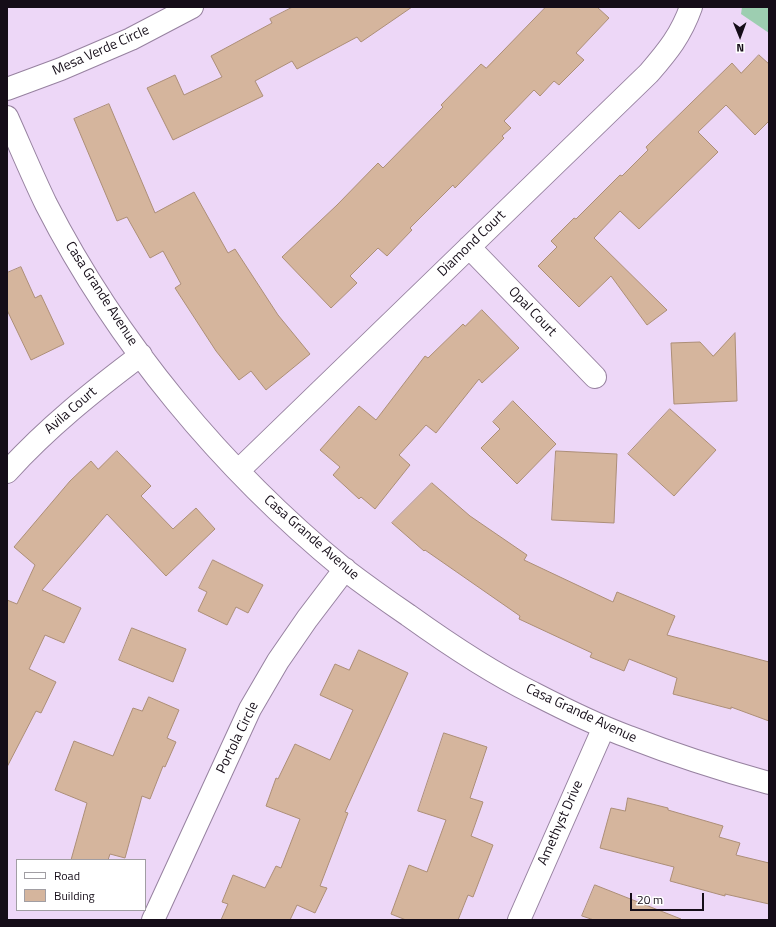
<!DOCTYPE html>
<style>
body{margin:0}
#map{position:relative;width:776px;height:927px;overflow:hidden;background:#edd7f7;font-family:"Titillium Web",sans-serif}
canvas{display:block}
.frame{position:absolute;inset:0;border:8px solid #150d18;pointer-events:none}
.legend{position:absolute;left:16px;top:859px;width:130px;height:52px;box-sizing:border-box;background:#fff;border:1px solid #a19ea3;margin:0;padding:5px 7px;list-style:none;font-size:12px;color:#150d18}
.legend li{display:flex;align-items:center;gap:8px;height:20px}
.legend b{width:20px;border:1px solid #a19ea3}
.north{position:absolute;left:720px;top:16px;width:40px;height:40px;-webkit-text-stroke:3px #fff;paint-order:stroke;rotate:179deg;font-size:11px;font-weight:700;line-height:16px;text-align:center;color:#150d18}
.north::after{content:'';display:block;margin:auto;width:14px;height:18px;background:#150d18;clip-path:polygon(50% 0,100% 100%,50% 72%,0 100%)}
.scale{position:absolute;left:630px;top:893px;width:74px;height:18px;box-sizing:border-box;border:2px solid #150d18;border-top:0;padding-left:5px;font-size:12px;line-height:14px;white-space:nowrap;color:#150d18;-webkit-text-stroke:3px #fff;paint-order:stroke}
</style>
<div id="map">
<canvas width="776" height="927"></canvas>
<div class="frame"></div>
<ul class="legend">
<li><b style="height:5px;background:#fff"></b>Road</li>
<li><b style="height:11px;background:#d5b59d"></b>Building</li>
</ul>
<div class="north">N</div>
<div class="scale">20 m</div>
</div>
<script>
const ctx = document.querySelector('canvas').getContext('2d');
ctx.lineJoin = 'round';
function fillPath(path, color) {
  ctx.fillStyle = color;
  ctx.fill(path, 'evenodd');
}
function stroke(path, color, width, dash) {
  ctx.strokeStyle = color;
  ctx.lineWidth = width;
  ctx.lineCap = dash ? 'butt' : 'round';
  ctx.setLineDash(dash || []);
  ctx.stroke(path);
}
function write(font, color, halo, rows, align = 'center') {
  ctx.font = font + ' "Titillium Web",sans-serif';
  ctx.lineWidth = 3;
  ctx.setLineDash([]);
  ctx.textBaseline = 'middle';
  ctx.strokeStyle = halo;
  ctx.fillStyle = color;
  for (const [text, x, y, turn = 0] of rows) {
    ctx.save();
    ctx.translate(x, y);
    ctx.rotate((+turn || 0) * Math.PI / 180);
    ctx.textAlign = isNaN(turn) ? turn : align;
    if (halo) ctx.strokeText(text, 0, 0);
    ctx.fillText(text, 0, 0);
    ctx.restore();
  }
}
const green = new Path2D(`
 M742 7H769V33L741 14Z`);
const building = new Path2D(`
 M293 7H412L361 42 357 37 297 69 292 61 255 81 263 96 173 140 147 88 175 75 184 95 222 77 211 56 272 23 270 19Z
 M546 7H597L609 18 576 53 584 60 559 85 554 81 540 96 534 90 504 121 511 128 502 136 504 138 455 188 453 185 410 228 412 230 387 256 378 248 350 276 357 283 331 308 282 257 337 205 378 163 383 168 443 107 441 105 481 64 486 68Z
 M759 55 769 64V121L755 135 726 105 698 132 718 152 639 229 620 211 594 238 667 310 647 325 611 276 579 307 538 266 557 247 551 241 574 218 576 219 620 175 622 176 648 150 646 147 732 63 741 73Z
 M109 104 155 213 194 192 228 253 235 249 278 315 310 354 266 390 251 371 239 380 216 351 175 288 181 284 163 251 150 258 127 217 117 221 74 119Z
 M21 267 35 298 41 295 64 344 31 360 7 310V273Z
 M482 310 519 348 482 383 479 379 436 433 426 425 399 455 410 465 375 509 361 497 359 499 333 475 340 467 320 450 359 406 376 420 425 356 428 358 463 324 465 326Z
 M735 333 737 401 674 404 671 343 700 342 713 356Z
 M513 401 556 444 517 484 481 448 500 429 493 422Z
 M670 409 716 450 674 496 628 454Z
 M117 451 151 486 141 496 173 529 196 508 215 529 166 576 107 514 42 590 81 608 64 643 45 635 29 669 56 682 41 713 36 711 7 767V600L17 604 35 565 14 547 70 481 91 461 98 469Z
 M556 451 617 454 614 523 552 520Z
 M432 483 470 516 527 555 524 560 613 602 617 592 675 616 667 635 769 662V721L731 707V709L673 694 677 678 629 659 624 671 590 657 592 653 519 619 520 616 425 550 424 551 392 523Z
 M213 560 263 585 248 613 236 607 227 625 198 611 207 592 199 588Z
 M132 628 186 649 173 682 119 660Z
 M359 650 408 673 345 812 348 813 320 886 327 888 315 913 297 905 290 920H221L228 904 222 902 233 875 265 888 276 866 281 868 300 819 266 806 276 778 278 779 295 744 330 760 353 710 320 695 335 664 349 670Z
 M149 697 179 710 167 738 176 742 165 767 163 766 150 799 142 796 125 858 110 854 108 860H71L87 803 55 790 74 741 113 756 133 708 142 711Z
 M444 733 487 747 470 798 483 802 471 836 493 845 473 897 468 895 458 920H406L391 914 409 865 427 872 446 820 418 811Z
 M628 798 668 808V810L723 826 719 837 740 843 736 855 769 863V904L725 894V896L670 881 674 867 600 848 611 808 625 811Z
 M595 885 681 919 680 920H594L582 916Z`);
const minor = new Path2D(`
 M7 89 61 69 131 39 192 7
 M7 117C20 146 32 175 46 204 117 343 223 470 344 569 365 585 386 600 408 615 447 643 490 672 533 693 564 709 596 725 629 737 675 755 722 770 769 783
 M469 247 595 377
 M238 471 649 73C668 51 681 35 691 7
 M7 472C47 428 93 391 141 355
 M153 920 250 709 278 661 307 619 345 569
 M519 920 604 727`);
const streetNames = [
 ["Mesa Verde Circle",101,51,-24],
 ["Diamond Court",472,244,-44],
 ["Casa Grande Avenue",101,294,57],
 ["Opal Court",532,312,46],
 ["Avila Court",71,411,-41],
 ["Casa Grande Avenue",311,538,41],
 ["Casa Grande Avenue",581,714,25],
 ["Portola Circle",238,738,-64],
 ["Amethyst Drive",561,823,-66]
];
fillPath(green, '#9dceb1');
fillPath(building, '#d5b59d');
stroke(building, '#ac8e77', 1);
stroke(minor, '#9782a0', 24);
stroke(minor, '#fff', 22);
write('14px', '#150d18', '#fff', streetNames);
</script>
